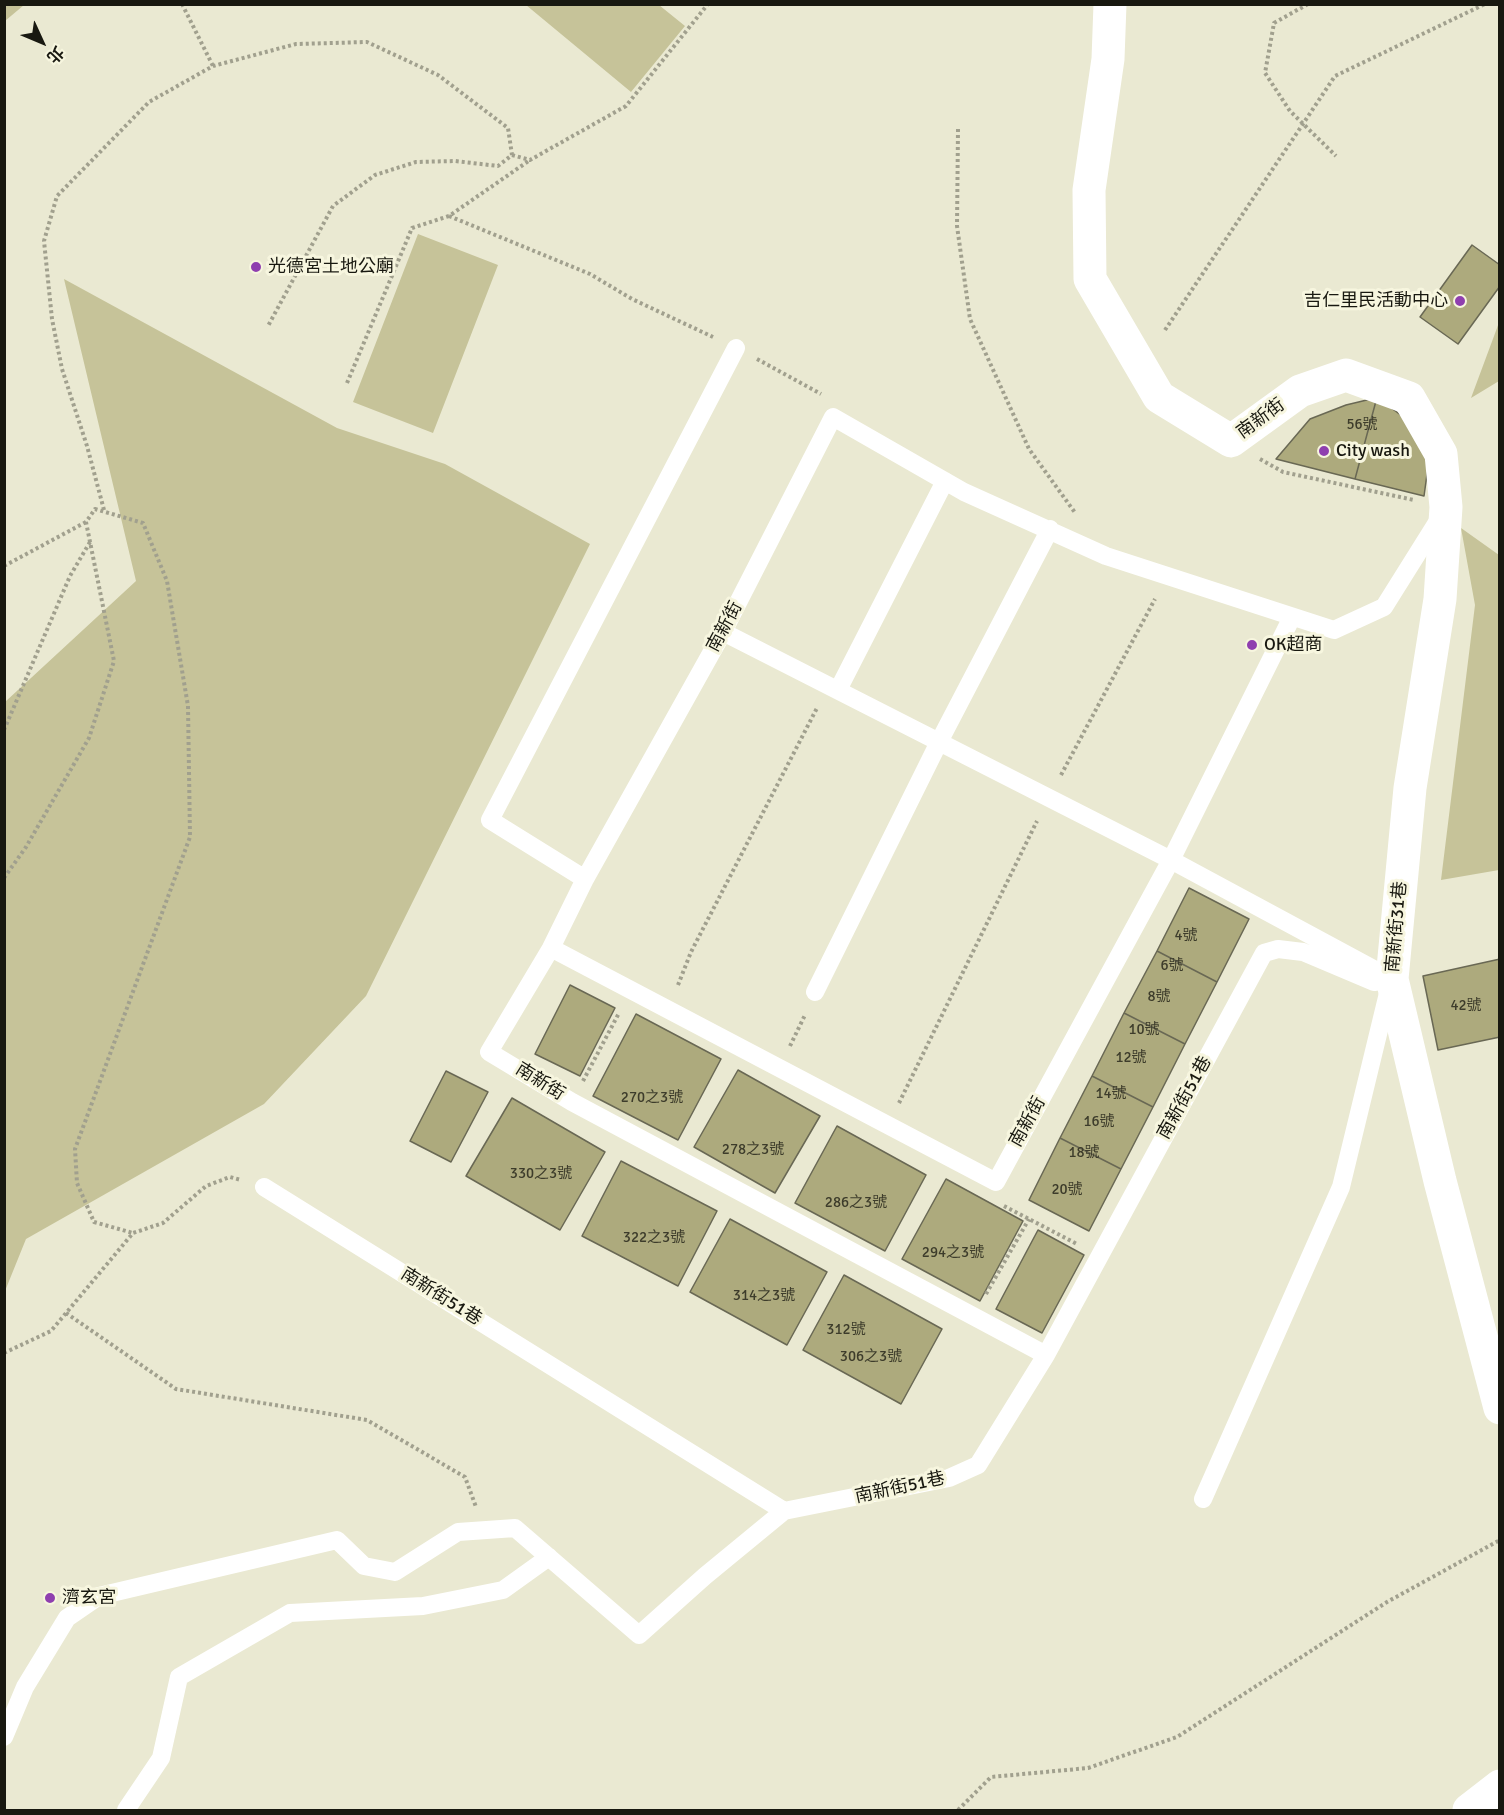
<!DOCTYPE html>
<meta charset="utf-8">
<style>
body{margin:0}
#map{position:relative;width:1504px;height:1815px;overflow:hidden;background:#eae9d2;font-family:Signika,"Noto Sans TC",sans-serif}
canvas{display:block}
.frame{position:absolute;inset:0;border:6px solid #181810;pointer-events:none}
.north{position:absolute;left:12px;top:12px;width:60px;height:60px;-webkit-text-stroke:4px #f7f6df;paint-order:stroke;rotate:134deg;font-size:16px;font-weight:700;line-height:24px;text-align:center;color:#181810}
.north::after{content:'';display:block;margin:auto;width:21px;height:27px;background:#181810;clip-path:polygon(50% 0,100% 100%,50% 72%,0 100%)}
</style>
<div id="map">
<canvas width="1504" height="1815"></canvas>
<div class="frame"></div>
<div class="north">北</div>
</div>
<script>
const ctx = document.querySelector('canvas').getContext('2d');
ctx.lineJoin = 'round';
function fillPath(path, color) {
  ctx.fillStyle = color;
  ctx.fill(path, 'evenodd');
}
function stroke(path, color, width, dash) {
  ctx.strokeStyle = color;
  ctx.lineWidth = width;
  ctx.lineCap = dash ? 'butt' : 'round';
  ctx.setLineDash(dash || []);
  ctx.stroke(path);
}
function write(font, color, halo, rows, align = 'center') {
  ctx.font = font + ' Signika,"Noto Sans TC",sans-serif';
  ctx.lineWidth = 6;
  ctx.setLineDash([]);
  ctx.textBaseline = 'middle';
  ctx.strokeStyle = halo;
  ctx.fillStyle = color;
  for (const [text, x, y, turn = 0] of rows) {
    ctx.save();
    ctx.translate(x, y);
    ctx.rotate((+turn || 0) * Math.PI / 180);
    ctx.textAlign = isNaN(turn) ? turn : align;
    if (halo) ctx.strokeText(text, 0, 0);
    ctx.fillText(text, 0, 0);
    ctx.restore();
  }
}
const green = new Path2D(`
 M5 4H24V5L5 21Z
 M526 5H659L685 26 631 92Z
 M418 234 498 265 433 433 353 402Z
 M64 279 337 428 445 464 590 544 366 996 264 1104 26 1239 5 1291V702L136 581Z
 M1499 322V381L1471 398 1497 328Z
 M1461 528 1499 555V870L1441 880 1475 605Z`);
const building = new Path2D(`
 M1472 245 1500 265V286L1458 344 1420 317Z
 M1371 399 1376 401 1355 479 1276 459 1310 419 1346 405Z
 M1376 401 1390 407 1410 422 1429 460 1424 496 1355 479Z
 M1189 888 1249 919 1217 982 1157 951Z
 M1157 951 1217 982 1185 1044 1124 1013Z
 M1500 959V1037L1438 1050 1423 976Z
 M570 985 615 1008 580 1076 535 1054Z
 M1124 1013 1185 1044 1153 1107 1092 1076Z
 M636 1014 721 1059 678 1140 593 1096Z
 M738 1070 820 1116 775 1193 694 1147Z
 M446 1071 488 1092 451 1162 410 1141Z
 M1092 1076 1153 1107 1121 1169 1060 1138Z
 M512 1098 605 1152 560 1230 466 1176Z
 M837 1126 926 1175 885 1251 795 1203Z
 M1060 1138 1121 1169 1089 1231 1029 1200Z
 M621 1161 717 1211 678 1286 582 1236Z
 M946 1179 1023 1221 980 1301 902 1259Z
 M730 1219 827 1272 787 1345 690 1292Z
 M1038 1230 1084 1255 1042 1333 996 1309Z
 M844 1275 942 1329 901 1404 803 1350Z`);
const path = new Path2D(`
 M182 4 213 66
 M1308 4 1274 23 1265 73 1290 111 1336 156
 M958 129 957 226 970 319 1029 449 1076 514
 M512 155 530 160 626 106 708 4
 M449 216 590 274 632 299 713 337
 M1165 330 1335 76 1485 4
 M757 359 821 394
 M347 383 412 228 449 216 530 160
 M1260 459 1283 472 1414 500
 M104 510 87 446 62 369 52 319 44 241 57 196 149 102 213 66 296 44 367 42 438 75 508 128 512 155 498 166 455 161 416 162 375 175 333 206 268 326
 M4 566 86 522
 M4 730 70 576 90 542
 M1061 775 1155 599
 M4 878 26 847 89 738 114 661 86 522 95 509 143 523 167 581 188 706 190 837 75 1149 77 1183 94 1222 133 1233
 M678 985 691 952 817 708
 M790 1046 805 1015
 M583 1081 619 1013
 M899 1103 1037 821
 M1004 1206 1077 1244
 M986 1294 1029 1219
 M66 1313 176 1389 367 1420 465 1477 476 1507
 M4 1353 51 1331 133 1233 163 1223 206 1186 230 1177 241 1180
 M958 1810 991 1777 1088 1768 1177 1737 1387 1602 1500 1540`);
const service = new Path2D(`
 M723 632 1171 860 1390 978
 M838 690 945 481
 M585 879 490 820 736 348
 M551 948 996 1182 1171 860 1292 617
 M815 992 939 742 1050 529
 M264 1187 784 1511 949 1478 978 1465 1046 1355 1264 953 1278 949 1303 952 1374 982 1392 979
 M1046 1355 572 1102 489 1052 551 948 585 879 723 632 833 417 964 492 1106 556 1334 630 1384 607 1441 516
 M1203 1499 1341 1187 1389 989
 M4 1737 25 1687 67 1618 99 1596 337 1540 364 1566 395 1572 458 1532 515 1528 639 1635 705 1576 784 1511
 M126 1810 161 1758 179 1677 290 1613 423 1606 503 1590 549 1557`);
const minor = new Path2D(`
 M1110 4 1108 59 1089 190 1090 279 1159 397 1231 441 1300 391 1346 375 1409 398 1441 454 1446 507 1440 599 1410 788 1392 979 1440 1181 1500 1408
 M1469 1810 1500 1786`);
const markers = [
 [256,267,6,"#8f3faf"],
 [1460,301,6,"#8f3faf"],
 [1324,451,6,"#8f3faf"],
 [1252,645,6,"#8f3faf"],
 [50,1598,6,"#8f3faf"]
];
const numberNames = [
 ["56號",1362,425],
 ["4號",1186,936],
 ["6號",1172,966],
 ["8號",1159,997],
 ["42號",1466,1006],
 ["10號",1144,1030],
 ["12號",1131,1058],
 ["14號",1111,1094],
 ["270之3號",652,1098],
 ["16號",1099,1122],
 ["278之3號",753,1150],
 ["18號",1084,1153],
 ["330之3號",541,1174],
 ["20號",1067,1190],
 ["286之3號",856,1203],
 ["322之3號",654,1238],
 ["294之3號",953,1253],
 ["314之3號",764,1296],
 ["312號",846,1330],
 ["306之3號",871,1357]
];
const poiNames = [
 ["光德宮土地公廟",268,267],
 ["吉仁里民活動中心",1448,301,"right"],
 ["City wash",1336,451],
 ["OK超商",1264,645],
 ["濟玄宮",62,1598]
];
const streetNames = [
 ["南新街",1261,419,-36],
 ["南新街",725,627,-62],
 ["南新街31巷",1397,927,-85],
 ["南新街",540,1082,32],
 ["南新街51巷",1185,1098,-61],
 ["南新街",1028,1122,-61],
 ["南新街51巷",441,1297,32],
 ["南新街51巷",900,1488,-12]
];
fillPath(green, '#c6c399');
fillPath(building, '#adaa7d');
stroke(building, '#696854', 1.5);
stroke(path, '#a1a08e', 4, [3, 3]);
stroke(service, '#fff', 18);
stroke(minor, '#fff', 33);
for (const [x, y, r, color] of markers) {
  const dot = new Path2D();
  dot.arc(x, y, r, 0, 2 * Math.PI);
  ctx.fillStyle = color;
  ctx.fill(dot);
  stroke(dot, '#f7f6df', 2);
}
write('15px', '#3d3c2b', null, numberNames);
write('18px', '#181810', '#f7f6df', poiNames, 'left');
write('18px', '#181810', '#f7f6df', streetNames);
</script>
